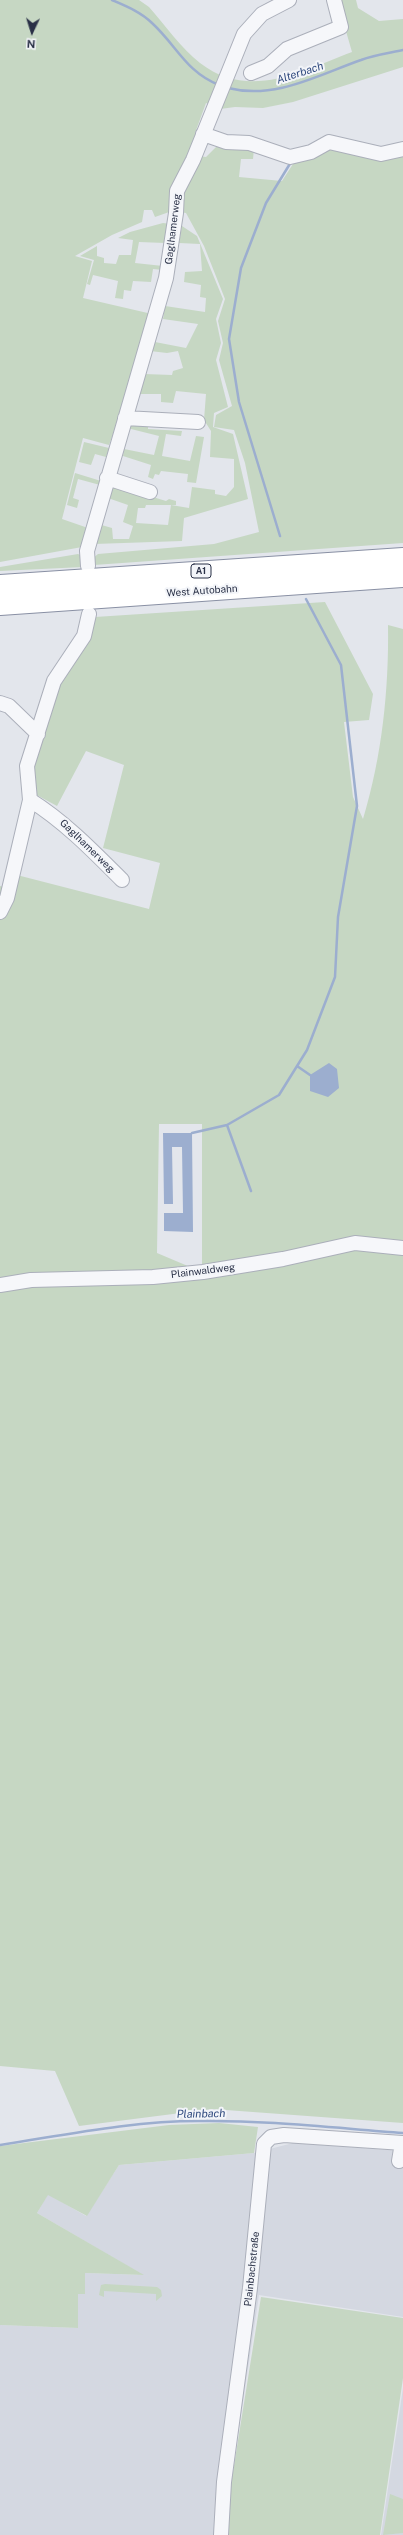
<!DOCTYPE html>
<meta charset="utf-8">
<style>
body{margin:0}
#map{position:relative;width:403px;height:2535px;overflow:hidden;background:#e3e6ec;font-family:"Public Sans",sans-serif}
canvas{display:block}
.north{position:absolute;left:12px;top:12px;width:40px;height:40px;-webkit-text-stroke:3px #f3f5f9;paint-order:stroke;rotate:184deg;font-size:11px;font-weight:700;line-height:16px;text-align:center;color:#293046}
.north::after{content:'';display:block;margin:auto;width:14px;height:18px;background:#293046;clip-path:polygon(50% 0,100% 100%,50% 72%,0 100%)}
</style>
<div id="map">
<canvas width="403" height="2535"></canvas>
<div class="north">N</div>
</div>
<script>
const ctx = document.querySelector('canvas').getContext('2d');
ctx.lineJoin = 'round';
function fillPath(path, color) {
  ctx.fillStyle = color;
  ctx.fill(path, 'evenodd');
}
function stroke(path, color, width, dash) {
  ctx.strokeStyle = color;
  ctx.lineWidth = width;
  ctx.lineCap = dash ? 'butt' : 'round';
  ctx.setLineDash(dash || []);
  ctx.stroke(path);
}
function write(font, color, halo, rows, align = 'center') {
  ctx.font = font + ' "Public Sans",sans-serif';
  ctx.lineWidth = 4;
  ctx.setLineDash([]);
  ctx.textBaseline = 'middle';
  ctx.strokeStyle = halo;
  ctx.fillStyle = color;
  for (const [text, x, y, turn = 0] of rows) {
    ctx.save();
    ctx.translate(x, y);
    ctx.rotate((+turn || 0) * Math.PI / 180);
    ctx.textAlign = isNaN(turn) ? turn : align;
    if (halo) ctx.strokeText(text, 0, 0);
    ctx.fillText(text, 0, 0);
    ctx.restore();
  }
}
const built = new Path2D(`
 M293 2143 403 2151V2317L259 2295 223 2535H0V2325L78 2328V2294H85V2273L143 2275 37 2213 48 2194 86 2216 119 2165 254 2153Z
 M403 2388V2535H381Z`);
const green = new Path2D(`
 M0 0H139L149 7C165 25 181 48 200 63 249 101 302 71 352 52L337 0H356L358 8 379 21 403 19V67L293 102 263 108 235 107 220 109 206 103 195 133 199 156 206 157 220 143 254 149 253 159H241L239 177 282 181 293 164 329 144 403 152V543L94 565 93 558 98 554 214 544 259 532 245 463 234 430 214 427 216 415 232 406 219 360 223 343 218 321 225 299 204 246 186 213 172 211 155 217 152 210H144L142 222 112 235 75 256 92 261 83 298 152 314 138 365 109 445 83 438 62 519 88 528 82 547 0 562Z
 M163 223 171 224 165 243 139 242 135 263 163 266V270L153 269 151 282 133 281 131 291 124 290 123 299 115 298 118 281 93 275 90 285 87 284 94 260 80 256 97 246V256L104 258V263L116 264 119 255H131L133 240 118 238 130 232Z
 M182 226 197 236 223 299 216 319 221 343 216 360 228 407 214 413 213 427 233 434 248 499 184 518 182 541 94 544 98 524 112 528 113 539H129L133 526 123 522 128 505 105 497 110 484 166 501 169 499 176 501V505H171L189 508 192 487 215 490V494L226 496 234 487V459L210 457 211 431 204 420 206 394 176 391 173 403 161 402V394H136L144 374 172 375 173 371 183 368 178 351 167 353 150 351 155 342 186 348 198 324 163 319 165 306 205 312 206 298 200 297 201 285 184 282 185 272 202 271 200 244 179 243ZM146 505H171L168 525 136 523 138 508H145Z
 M128 423H148V429L182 431 181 436 166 434 162 456 190 461 196 436 204 437 196 483 187 482 188 474 161 471 159 475 155 474 153 479 148 477 151 465 123 456 124 449 154 455 159 436 127 428Z
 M84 442 109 448 106 457 95 454 91 465 79 462Z
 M75 473 101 481 100 485 78 479 73 498 79 500 77 508 67 505Z
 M78 554 84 557 83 567 0 571V567Z
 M325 602 373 694 369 720 344 722 353 797 363 819C382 756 389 690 388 625L403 629V2123L212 2109 79 2126 55 2071 0 2066V886L10 889 13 874 149 909 160 863 103 848 124 765 86 751 57 806 33 793 32 767 50 707 64 674 91 638 95 617ZM159 1124H202V1272L157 1253Z
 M219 2123 258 2127 254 2153 119 2165 87 2216 48 2195 37 2213 144 2275 85 2273V2294H78V2328L0 2325V2146L169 2125Z
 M105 2284 157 2287 161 2290 162 2296 156 2301V2294L104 2291V2297L99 2295 101 2285Z
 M261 2297 403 2318V2378L380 2535H226L228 2503Z
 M390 2494 403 2499V2533L383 2535Z`);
const water = new Path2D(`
 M329 1063 337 1069 339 1088 328 1097 310 1091V1075Z
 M163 1133H192L193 1232 164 1231V1213H183L182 1147H172L173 1204H164Z`);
const stream = new Path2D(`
 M112 0C126 6 141 12 152 23 177 46 186 72 219 85
 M228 88C275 100 318 75 361 60 374 55 389 53 403 50
 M280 536 239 402 229 339 241 268 266 203 291 162
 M297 1066 310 1075
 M227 1125 251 1191
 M192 1133 227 1125 279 1095 307 1050 335 977 338 917 357 806 341 665 306 599
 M0 2145C65 2135 132 2121 198 2121 266 2120 335 2128 403 2133`);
const minor = new Path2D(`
 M251 73 268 66 287 49 341 27 334 0
 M203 134 226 142 249 143 290 157 311 152 329 142 381 154 403 149
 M125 418 198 422
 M107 478 150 492
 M88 566 87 551 166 278 176 213 177 191 193 160 244 34 262 14 289 0
 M0 703 9 706 38 734
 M30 800C65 822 93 851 122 880
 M0 912 7 898 30 800 27 766 54 681 84 636 89 614
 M0 1285 31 1280 153 1277 203 1272 283 1259 355 1243 403 1248
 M399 2161 402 2143
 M221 2535 224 2482 250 2288 264 2144 271 2137 284 2135 403 2143`);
const highway = new Path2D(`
 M0 585 403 558
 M0 605 403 577`);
const shields = [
 [201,571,20]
];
const shieldNames = [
 ["A1",201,571]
];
const streetNames = [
 ["Gaglhamerweg",173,229,-83],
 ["West Autobahn",202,591,-4],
 ["Gaglhamerweg",87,846,44],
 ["Plainwaldweg",203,1271,-7],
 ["Plainbachstraße",252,2269,-84]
];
const waterNames = [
 ["Alterbach",300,73,-18],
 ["Plainbach",201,2114,-1]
];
fillPath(built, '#d4d8e1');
fillPath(green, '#c6d7c3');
fillPath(water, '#9caecf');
stroke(stream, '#9caecf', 2.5);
stroke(minor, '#abafba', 16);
stroke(highway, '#8990a4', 22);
stroke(minor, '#f6f7fa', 14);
stroke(highway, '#fff', 20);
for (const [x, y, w] of shields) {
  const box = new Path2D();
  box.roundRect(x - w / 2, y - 7, w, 14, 3);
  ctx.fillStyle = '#f3f5f9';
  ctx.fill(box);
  stroke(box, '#293046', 1);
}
write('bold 9px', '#293046', null, shieldNames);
write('10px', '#293046', '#f3f5f9', streetNames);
write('italic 11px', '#2f497e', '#f3f5f9', waterNames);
</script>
